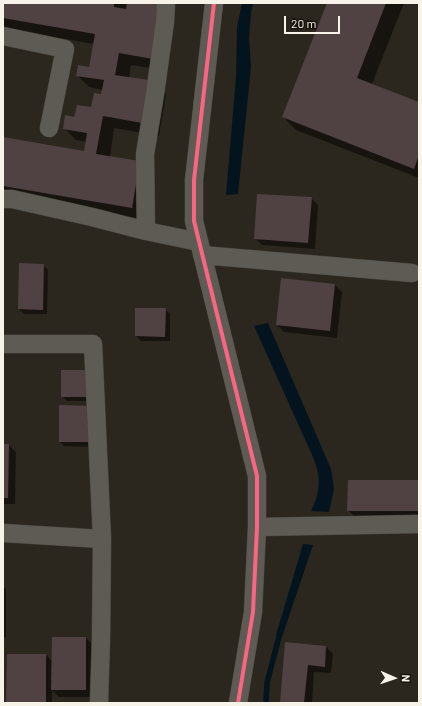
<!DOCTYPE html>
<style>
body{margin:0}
#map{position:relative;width:422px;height:706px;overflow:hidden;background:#2b271e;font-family:Barlow,sans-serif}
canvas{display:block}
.frame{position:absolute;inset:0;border:4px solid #f8f3e9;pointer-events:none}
.north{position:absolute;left:374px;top:658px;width:40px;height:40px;-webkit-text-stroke:3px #15120b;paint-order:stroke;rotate:92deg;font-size:11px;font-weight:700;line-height:16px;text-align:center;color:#f8f3e9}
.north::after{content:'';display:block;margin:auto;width:14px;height:18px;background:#f8f3e9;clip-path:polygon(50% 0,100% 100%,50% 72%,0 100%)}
.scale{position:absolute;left:284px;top:16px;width:56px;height:18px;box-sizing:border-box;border:2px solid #f8f3e9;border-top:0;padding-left:5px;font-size:12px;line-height:14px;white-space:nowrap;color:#f8f3e9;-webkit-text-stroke:3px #15120b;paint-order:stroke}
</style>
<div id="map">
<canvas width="422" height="706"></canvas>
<div class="frame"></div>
<div class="north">N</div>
<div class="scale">20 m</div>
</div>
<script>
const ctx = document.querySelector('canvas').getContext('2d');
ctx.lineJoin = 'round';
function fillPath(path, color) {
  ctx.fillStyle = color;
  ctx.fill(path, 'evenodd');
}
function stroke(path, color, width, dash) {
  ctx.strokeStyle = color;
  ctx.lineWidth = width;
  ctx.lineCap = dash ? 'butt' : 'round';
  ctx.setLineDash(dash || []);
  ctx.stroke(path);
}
const water = new Path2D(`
 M242 3H253L251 13 249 37 251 67 238 194 226 195 236 77 237 27Z
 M268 323 331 469 334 489 329 512 311 511C321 492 321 476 313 457L254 326Z
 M303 544 313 545 282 637 276 635Z`);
const shadow = new Path2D(`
 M3 3H163L165 70 131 65 129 78 154 82 166 94 159 136 114 128 110 157 140 162 144 219 3 195V138L85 152 87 142 76 140 64 128 75 118 92 108 102 96 103 90 89 87 77 75 90 68 94 44 3 28Z
 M328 3H404L372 84 419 103V178L296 130 283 117Z
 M311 198 318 205 315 249 262 245 255 238Z
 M43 265 48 270 47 314H24L19 309Z
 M282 279 335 285 342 292 337 338 284 332 277 325Z
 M136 309H165L170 314V341H141L136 336Z
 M62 371 94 401H67L62 396Z
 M60 406 98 447 64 446 60 442Z
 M3 445H9L16 452 15 504H3Z
 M419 481V518L355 517 348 510Z
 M3 586 6 589V637H3Z
 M86 638 93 645 92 697H59L52 690V703H7L46 655 53 662Z
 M286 643 326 647 333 654 331 673 314 672 312 703H281Z`);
const stream = new Path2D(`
 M266 703 267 683 281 629`);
const building = new Path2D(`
 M3 3H114V7L126 9 127 3H162L153 59 119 53 115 75 155 81 148 124 103 116 96 154 140 161 132 208 3 186V137L84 151 87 133 63 129 65 115 74 117 77 105 91 107 94 93 101 94 104 80 76 76 78 65 89 67 95 34 3 18Z
 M327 3H386L357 78 419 102V155L414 169 282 117Z
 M257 194 312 197 308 243 254 239Z
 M19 263 44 264 43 310 18 309Z
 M281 278 335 284 330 331 276 325Z
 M135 308H166L165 337 135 336Z
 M61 370H90V397H61Z
 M59 405 94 406 93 442H59Z
 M3 444H9L8 498H3Z
 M348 480H419V511H347Z
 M52 637H86V690H51Z
 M285 642 326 646 325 667 308 665 304 703H280Z
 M7 654H46V703H6Z`);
const minor = new Path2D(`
 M214 3 194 180V221L257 476V527L253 612 238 703
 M3 36 65 49 49 128
 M3 199H12L92 217 146 231 145 154 155 94 165 22 166 3
 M146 231 199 242
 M202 255 412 273
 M3 344H93L102 539 101 638 99 703
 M257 527 419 524
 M3 533 102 539`);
const bus1 = new Path2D(`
 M214 3 194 180V221L257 476V527L253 612 238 703`);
fillPath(water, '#04141f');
fillPath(shadow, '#0007');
stroke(stream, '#04141f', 5.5);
fillPath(building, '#504143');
stroke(minor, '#49453e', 19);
stroke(minor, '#5e5b55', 18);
stroke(bus1, '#fa6682', 4);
</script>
